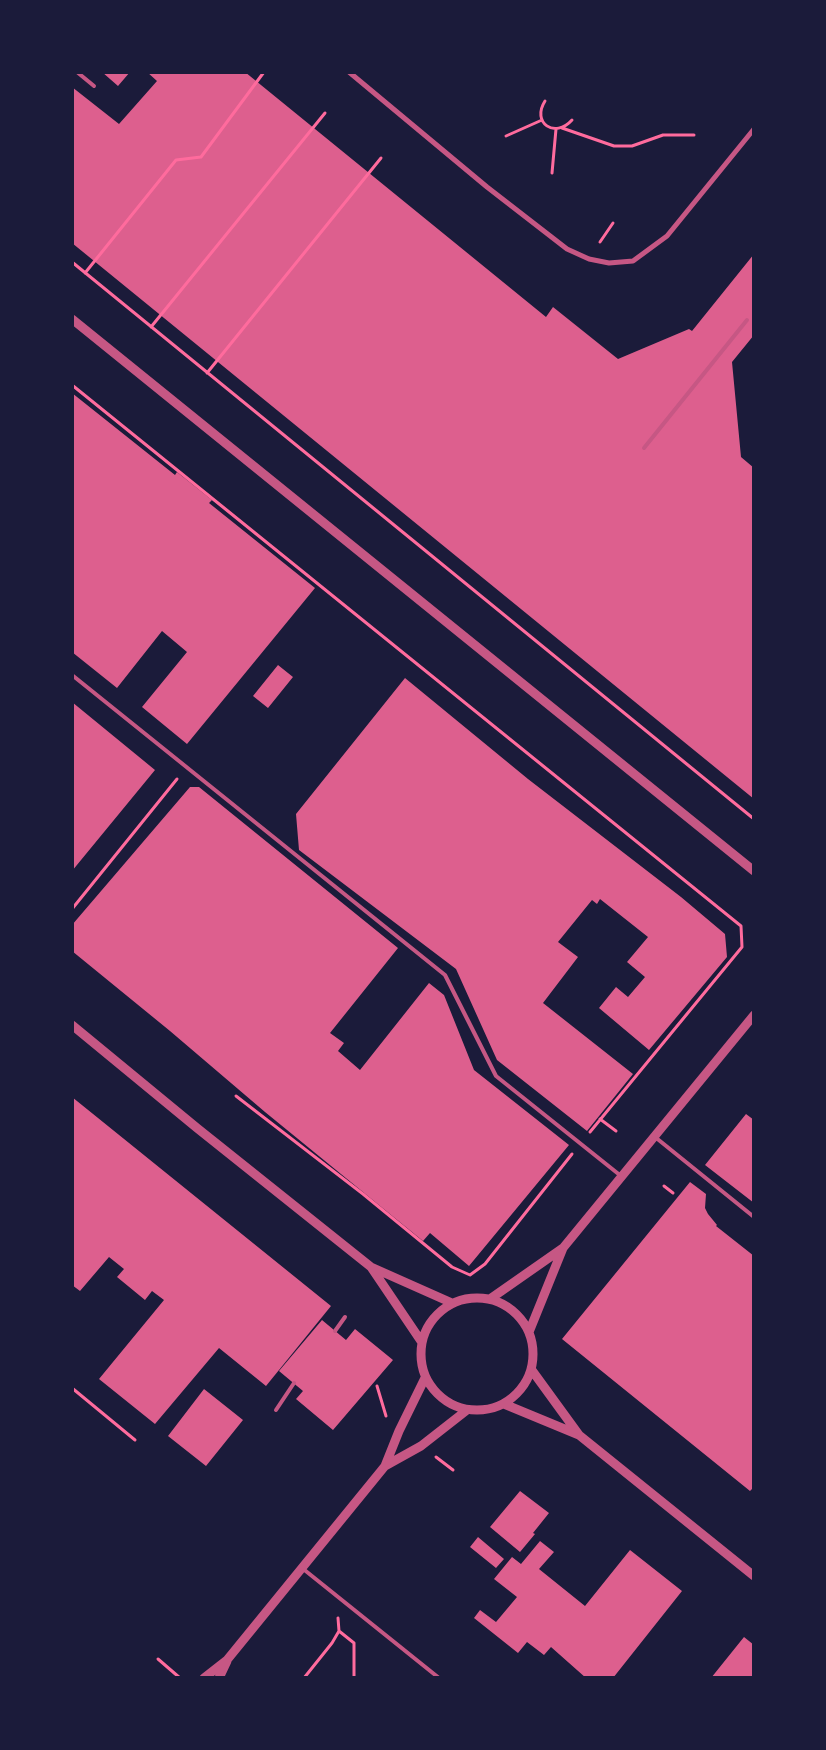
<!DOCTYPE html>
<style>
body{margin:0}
#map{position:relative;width:826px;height:1750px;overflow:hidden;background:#1b1b3a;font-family:"Titillium Web",sans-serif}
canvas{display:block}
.frame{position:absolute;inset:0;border:74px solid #1b1b3a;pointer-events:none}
</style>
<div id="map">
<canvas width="826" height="1750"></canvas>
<div class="frame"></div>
</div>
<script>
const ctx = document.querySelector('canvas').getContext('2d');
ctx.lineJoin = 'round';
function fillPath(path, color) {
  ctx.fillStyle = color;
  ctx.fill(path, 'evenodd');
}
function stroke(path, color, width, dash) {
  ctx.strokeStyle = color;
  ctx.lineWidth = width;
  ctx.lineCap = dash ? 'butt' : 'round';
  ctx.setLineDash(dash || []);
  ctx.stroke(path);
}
const building = new Path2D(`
 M102 72H130L118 86Z
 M147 72H245L546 317 553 307 618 359 689 329 692 331 754 254V335L732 362 741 457 754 468V799L72 243V87L119 124 157 81Z
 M72 393 175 475 177 472 212 500 209 503 315 588 187 744 142 707 187 652 162 631 117 688 72 652Z
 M278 665 293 677 268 708 253 696Z
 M405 678 528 779 681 897 725 934 727 957 649 1050 599 1008 616 987 628 997 645 977 627 962 648 937 600 899 597 904 592 900 558 942 578 957 543 1003 633 1074 587 1131 497 1060 456 969 299 850 296 814Z
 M72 702 155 770 72 871Z
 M190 787H199L398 948 330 1033 344 1043 338 1051 360 1070 429 983 444 995 474 1070 569 1145 469 1266 430 1233 423 1241 265 1112 170 1031 72 951V925Z
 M72 1097 331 1306 266 1386 219 1348 155 1424 99 1379 164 1300 152 1291 145 1300 117 1277 124 1269 109 1257 80 1291 72 1285Z
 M746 1114 754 1120V1203L705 1165Z
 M690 1182 706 1194 705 1208 708 1214 717 1225 716 1226 754 1256V1487L750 1491 562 1339Z
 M322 1320 346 1340 355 1329 393 1360 333 1430 296 1399 303 1391 279 1371Z
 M204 1389 243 1420 206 1466 168 1436Z
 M520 1491 549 1513 533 1533 535 1534 520 1552 490 1527Z
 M478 1537 504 1559 496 1568 470 1547Z
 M540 1541 554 1552 539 1569 585 1606 630 1550 682 1591 613 1678H586L551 1647 544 1655 527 1642 518 1653 474 1618 480 1610 496 1622 517 1597 494 1579 512 1557 521 1564Z
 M744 1637 754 1645V1678H711Z`);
const path = new Path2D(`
 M545 101C531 123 555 139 572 120
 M562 128 614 146H632L663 135H694
 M506 136 542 120
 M552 173 556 129
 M600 242 613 223
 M72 262 754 819
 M85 273 176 160 201 157 264 72
 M151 327 325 113
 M207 373 381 158
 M72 385 741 926 742 947 590 1132
 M72 909 177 779
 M236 1096 363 1194 452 1267 470 1275 485 1264 572 1154
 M600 1119 616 1131
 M664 1186 673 1193
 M377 1386 386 1416
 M72 1388 135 1440
 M436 1457 453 1470
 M338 1618 339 1631 354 1643V1678
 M158 1659 180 1678
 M304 1678 332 1643 339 1631`);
const service = new Path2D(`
 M77 72 94 86
 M644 448 747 320
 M72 675 445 975 496 1076 621 1176
 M655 1137 754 1217
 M335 1331 345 1317
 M276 1410 294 1383
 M302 1568 439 1678`);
const minor = new Path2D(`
 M349 72 487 187 567 249 589 259 609 263 633 261 667 236 754 129`);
const tertiary = new Path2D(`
 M72 319 754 871
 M72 1025 197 1128 371 1267 452 1303
 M371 1267 421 1341
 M421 1354a56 56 0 1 1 112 0a56 56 0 1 1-112 0Z
 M490 1299 563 1248 754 1015
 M529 1332 563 1248
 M531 1369 579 1435 754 1576
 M504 1404 579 1435
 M385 1466 421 1446 467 1410
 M204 1678 227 1660 385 1466 399 1431 425 1378
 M219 1678 227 1661`);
fillPath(building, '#dd5f8e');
stroke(path, '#ff6b9d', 3);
stroke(service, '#c65784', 4);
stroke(minor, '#c65784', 5);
stroke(tertiary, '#c65784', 9);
</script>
